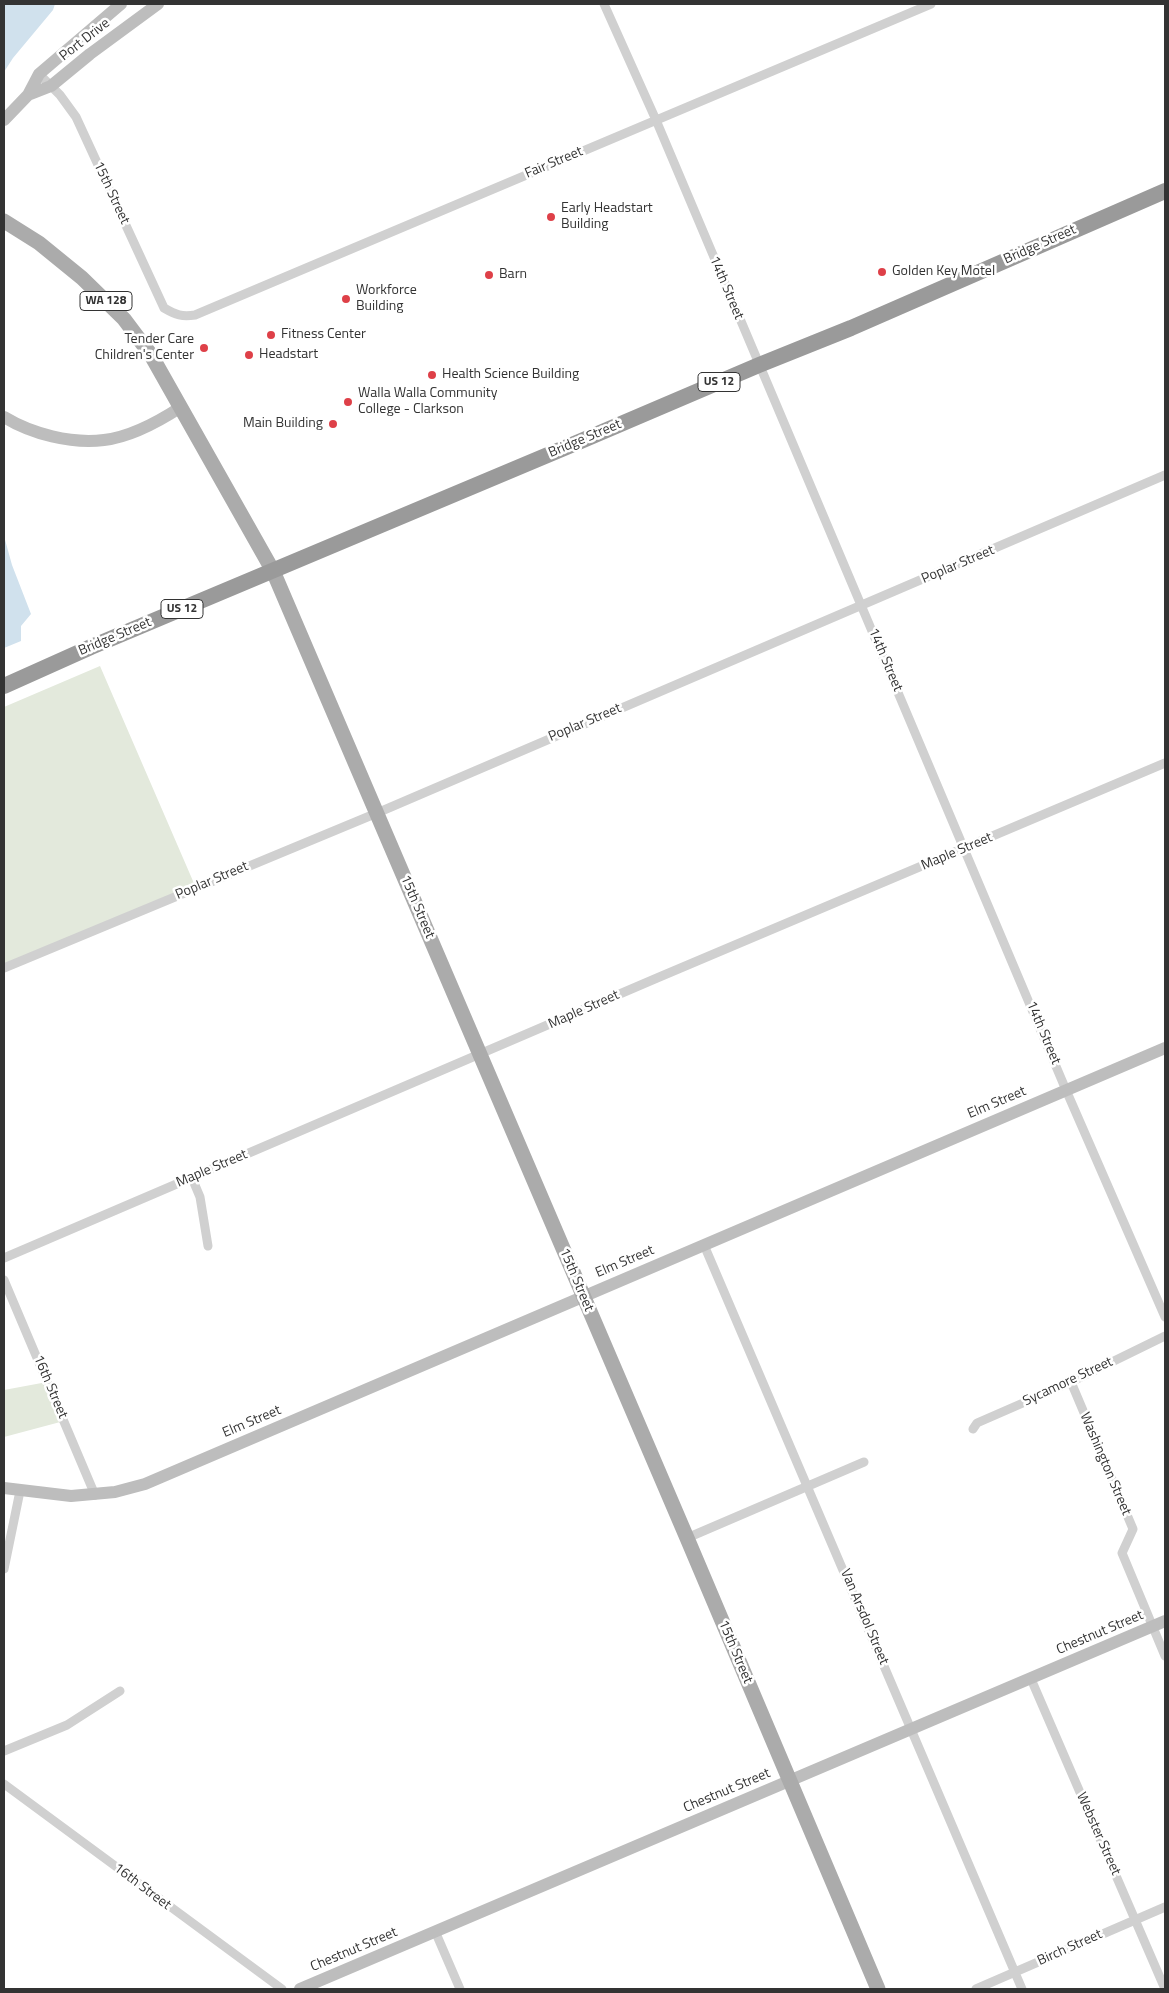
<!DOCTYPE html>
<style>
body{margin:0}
#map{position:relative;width:1169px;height:1993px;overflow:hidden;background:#fff;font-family:"Titillium Web",sans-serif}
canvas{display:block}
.frame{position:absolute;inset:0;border:5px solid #333;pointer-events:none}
</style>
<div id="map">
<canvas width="1169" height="1993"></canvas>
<div class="frame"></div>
</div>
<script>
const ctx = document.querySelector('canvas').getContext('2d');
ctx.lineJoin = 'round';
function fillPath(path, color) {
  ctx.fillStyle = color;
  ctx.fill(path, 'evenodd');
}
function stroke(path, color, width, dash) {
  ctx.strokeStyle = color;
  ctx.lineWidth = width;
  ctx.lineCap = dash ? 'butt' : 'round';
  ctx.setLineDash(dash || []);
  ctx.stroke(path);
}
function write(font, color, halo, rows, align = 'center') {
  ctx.font = font + ' "Titillium Web",sans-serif';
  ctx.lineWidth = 5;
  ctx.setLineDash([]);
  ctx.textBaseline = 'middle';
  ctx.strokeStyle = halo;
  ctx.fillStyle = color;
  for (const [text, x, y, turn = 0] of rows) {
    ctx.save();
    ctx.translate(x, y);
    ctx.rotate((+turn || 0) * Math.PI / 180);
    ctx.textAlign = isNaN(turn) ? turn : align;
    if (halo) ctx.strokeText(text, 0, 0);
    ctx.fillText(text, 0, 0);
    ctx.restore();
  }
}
const green = new Path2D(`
 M100 666 196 888 4 968V707Z
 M47 1382 64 1421 4 1437V1390Z`);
const water = new Path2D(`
 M4 4H55L53 10 13 58 4 72Z
 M4 536 12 565 31 614 21 626V641L4 648Z`);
const street = new Path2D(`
 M604 4 656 120 1066 1090 1165 1317
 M39 74 60 95 76 117 164 308C176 315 182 317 195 315L931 4
 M4 968 377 813 1165 475
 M192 1178 200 1197 208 1246
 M704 1245 1022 1989
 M4 1258C222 1165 439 1071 657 978 826 905 996 836 1165 763
 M4 1280 95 1495
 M1071 1382 1133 1529 1122 1553 1165 1656
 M973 1429 977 1423 1071 1382 1165 1336
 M687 1538 864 1462
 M4 1569 20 1491
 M1031 1679 1165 1989
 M4 1751 67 1725 120 1691
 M4 1784 282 1989
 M435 1931 460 1989
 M976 1989 1165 1907`);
const secondary = new Path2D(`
 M28 95 51 86 90 54 158 4
 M4 120 28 95 39 74 121 4
 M4 417C32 434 71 444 104 440 131 437 158 422 181 407
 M4 1488 71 1496 115 1492 145 1484 1165 1048
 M300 1989 1165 1621`);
const primary = new Path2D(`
 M4 221 39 243 82 278 124 319 151 355 273 571 687 1538 878 1989`);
const highway = new Path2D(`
 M4 686 91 647 581 441 759 365 851 328 1165 191`);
const markers = [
 [551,217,5,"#de4048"],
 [882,272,5,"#de4048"],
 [489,275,5,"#de4048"],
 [346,299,5,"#de4048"],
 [271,335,5,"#de4048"],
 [204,348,5,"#de4048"],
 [249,355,5,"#de4048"],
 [432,375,5,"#de4048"],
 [348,402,5,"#de4048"],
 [333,424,5,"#de4048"]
];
const shields = [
 [106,301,52],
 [719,382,42],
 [182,609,42]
];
const shieldNames = [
 ["WA 128",106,301],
 ["US 12",719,382],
 ["US 12",182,609]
];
const streetNames = [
 ["Port Drive",85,40,-38],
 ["Fair Street",554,163,-23],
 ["15th Street",111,193,65],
 ["Bridge Street",1040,245,-24],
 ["14th Street",726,288,67],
 ["Bridge Street",585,439,-23],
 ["Poplar Street",958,565,-23],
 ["Bridge Street",115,637,-23],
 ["14th Street",885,660,67],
 ["Poplar Street",585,723,-23],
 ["Maple Street",957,852,-23],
 ["Poplar Street",212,881,-23],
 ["15th Street",417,907,67],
 ["Maple Street",584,1010,-24],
 ["14th Street",1043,1033,67],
 ["Elm Street",997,1103,-23],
 ["Maple Street",212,1169,-23],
 ["Elm Street",625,1262,-23],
 ["15th Street",576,1280,67],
 ["Sycamore Street",1068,1382,-25],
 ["16th Street",50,1387,67],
 ["Elm Street",252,1422,-23],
 ["Washington Street",1105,1464,67],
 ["Van Arsdol Street",864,1617,67],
 ["Chestnut Street",1100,1633,-23],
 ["15th Street",735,1652,67],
 ["Chestnut Street",727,1791,-23],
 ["Webster Street",1098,1834,66],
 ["16th Street",142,1887,37],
 ["Birch Street",1070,1948,-24],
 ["Chestnut Street",354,1950,-23]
];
const poiNames = [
 ["Early Headstart",561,209],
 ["Building",561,225],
 ["Golden Key Motel",892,272],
 ["Barn",499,275],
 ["Workforce",356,291],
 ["Building",356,307],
 ["Fitness Center",281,335],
 ["Tender Care",194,340,"right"],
 ["Children's Center",194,356,"right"],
 ["Headstart",259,355],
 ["Health Science Building",442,375],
 ["Walla Walla Community",358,394],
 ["College - Clarkson",358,410],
 ["Main Building",323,424,"right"]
];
fillPath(green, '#e3e9dc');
fillPath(water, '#d0e1ed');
stroke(street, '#d0d0d0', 9);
stroke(secondary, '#bdbdbd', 12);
stroke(primary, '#ababab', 15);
stroke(highway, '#9a9a9a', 16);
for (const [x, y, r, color] of markers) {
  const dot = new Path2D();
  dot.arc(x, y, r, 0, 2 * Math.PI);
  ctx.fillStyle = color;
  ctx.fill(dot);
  stroke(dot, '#fff', 2);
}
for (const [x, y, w] of shields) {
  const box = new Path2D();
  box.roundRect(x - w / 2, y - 9.5, w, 19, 4);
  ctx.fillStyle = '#fff';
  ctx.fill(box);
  stroke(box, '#333', 1);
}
write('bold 12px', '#333', null, shieldNames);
write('14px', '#333', '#fff', streetNames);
write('14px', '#333', '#fff', poiNames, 'left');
</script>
